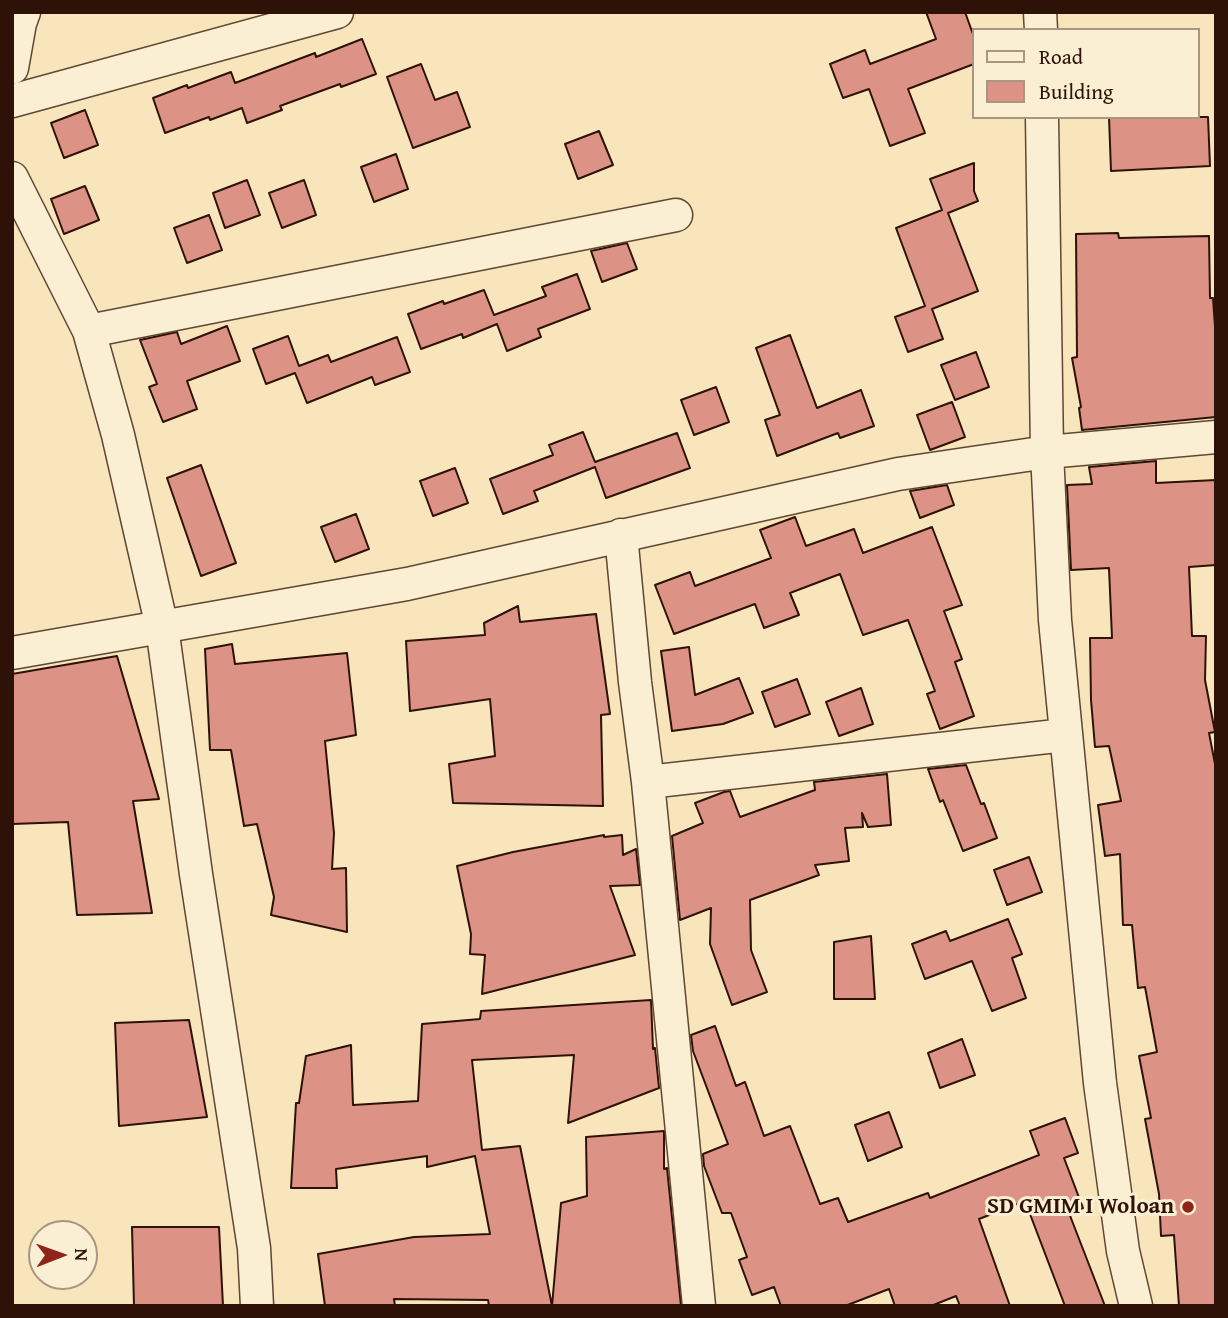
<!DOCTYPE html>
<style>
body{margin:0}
#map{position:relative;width:1228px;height:1318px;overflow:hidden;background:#f8e5bb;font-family:"Gentium Book Plus",serif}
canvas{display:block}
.frame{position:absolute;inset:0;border:14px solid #2e1207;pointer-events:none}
.legend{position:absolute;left:972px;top:28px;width:228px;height:91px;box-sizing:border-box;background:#faeed3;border:2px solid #a89681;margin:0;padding:9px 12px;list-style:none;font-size:21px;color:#2e1207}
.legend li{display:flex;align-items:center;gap:14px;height:35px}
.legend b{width:35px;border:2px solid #a89681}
.north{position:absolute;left:28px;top:1220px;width:70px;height:70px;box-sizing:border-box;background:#faeed3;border:2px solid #a89681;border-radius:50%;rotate:89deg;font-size:19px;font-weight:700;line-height:28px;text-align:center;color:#2e1207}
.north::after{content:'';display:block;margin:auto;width:24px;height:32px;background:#8f2418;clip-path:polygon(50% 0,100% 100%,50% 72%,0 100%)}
</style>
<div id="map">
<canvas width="1228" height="1318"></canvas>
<div class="frame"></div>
<ul class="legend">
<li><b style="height:9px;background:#faeed3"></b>Road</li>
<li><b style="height:19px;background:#dc9385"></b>Building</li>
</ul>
<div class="north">N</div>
</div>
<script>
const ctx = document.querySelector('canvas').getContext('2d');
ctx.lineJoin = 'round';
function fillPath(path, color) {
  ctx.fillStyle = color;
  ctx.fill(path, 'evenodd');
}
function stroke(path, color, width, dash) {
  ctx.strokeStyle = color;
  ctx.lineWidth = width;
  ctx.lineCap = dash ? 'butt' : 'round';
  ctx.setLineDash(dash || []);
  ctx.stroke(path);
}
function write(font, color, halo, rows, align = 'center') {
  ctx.font = font + ' "Gentium Book Plus",serif';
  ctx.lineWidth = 6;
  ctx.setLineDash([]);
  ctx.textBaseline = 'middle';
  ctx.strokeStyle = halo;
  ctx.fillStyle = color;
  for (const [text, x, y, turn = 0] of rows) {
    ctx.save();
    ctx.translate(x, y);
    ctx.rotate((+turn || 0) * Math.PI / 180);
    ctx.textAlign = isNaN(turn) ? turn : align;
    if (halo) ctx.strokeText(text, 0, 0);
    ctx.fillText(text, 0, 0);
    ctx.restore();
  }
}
const building = new Path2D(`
 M926 12H965L974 37V64L908 89 925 133 890 146 869 89 843 98 830 64 865 50 870 64 936 39Z
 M362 39 376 74 341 87 340 84 280 106 282 110 247 123 242 108 210 120 209 117 165 133 153 98 187 85 188 88 231 72 235 83 315 53 316 57Z
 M421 64 435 100 457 92 470 127 413 148 387 77Z
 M85 110 98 145 64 158 51 123Z
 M1109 117H1208L1210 166 1111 171Z
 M599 131 613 165 578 179 565 144Z
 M396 154 408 189 374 202 361 167Z
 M974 163V191L978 201 948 213 978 291 932 309 943 339 908 352 895 317 925 306 896 228 942 210 930 179Z
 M247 180 260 215 225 228 213 193Z
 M304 180 316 215 282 228 269 193Z
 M85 186 99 220 64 234 51 199Z
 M209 215 222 250 187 263 174 228Z
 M1118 233 1119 238 1209 236 1210 298H1213L1216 341V417L1082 430 1079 408 1081 407 1072 358 1077 357 1076 234Z
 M627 243 637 269 602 282 591 251Z
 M577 274 590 309 538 329 541 337 507 351 497 324 463 338 462 334 421 349 408 314 443 301 444 304 484 290 494 315 546 296 542 287Z
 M227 326 240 361 187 381 197 409 163 422 149 387 157 384 140 340 177 332 181 344Z
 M790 335 817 408 861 390 874 426 840 438 838 433 777 456 765 420 780 415 756 348Z
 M288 336 299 366 328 355 331 362 397 337 410 372 375 385 372 377 307 403 295 373 266 384 253 349Z
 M976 352 989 387 955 400 941 365Z
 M716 387 729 422 694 435 681 400Z
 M952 402 965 437 930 450 917 415Z
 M583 432 595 462 677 433 690 468 606 498 595 467 534 491 538 501 503 514 490 479 553 455 549 445Z
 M1156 461V483L1216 480V565L1189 567 1192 636H1206L1205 680 1215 732 1209 733 1216 769V1306H1179L1174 1235 1161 1236 1159 1194 1145 1119 1151 1118 1139 1056 1157 1052 1145 987 1138 988 1132 925H1123L1120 854 1105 856 1098 805 1121 801 1109 746 1095 747 1091 700 1090 638H1112L1109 568 1071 570 1067 485 1092 484 1089 467Z
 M201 465 236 563 201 576 167 478Z
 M455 468 468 503 433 516 420 481Z
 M947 485 954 505 920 518 910 491Z
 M356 514 369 549 335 562 321 527Z
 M795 517 806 546 854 529 863 553 932 527 962 605 944 611 962 659 955 662 974 716 940 729 927 694 935 691 908 620 863 635 840 574 790 593 799 615 764 628 755 604 674 634 655 585 690 572 695 586 771 558 760 530Z
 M518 606 520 622 596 614 610 714 601 715 603 806 453 803 449 764 495 756 490 699 410 711 406 641 485 635 484 623Z
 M232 644 235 664 347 653 356 735 325 741 334 833 332 869 346 868 347 932 271 915 274 897 257 824 244 826 231 750H210L205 649Z
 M689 647 695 695 739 678 753 713 723 724 672 731 661 651Z
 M117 656 159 799 133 801 152 913 77 915 68 822 12 824V674Z
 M797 679 810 714 775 727 762 692Z
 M861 688 873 724 839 736 826 702Z
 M966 765 981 804 984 803 997 838 963 851 943 800 940 802 928 769Z
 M887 774 891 825 868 827 862 813 863 827 845 828 849 861 815 865 819 875 750 900 751 950 767 992 732 1005 710 944 711 908 680 920 672 836 703 823 695 803 724 792 730 791 740 817 815 790 814 782Z
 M604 835V837L622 835 623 855 636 849 640 885 610 886 635 955 482 994 485 955 470 954 471 934 457 866 513 852Z
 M1029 857 1042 892 1007 905 994 870Z
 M1008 919 1022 954 1012 958 1026 998 992 1011 972 961 925 979 912 944 946 931 950 941Z
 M871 936 875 999H834V942Z
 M651 1000 653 1049 655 1048 659 1088 568 1123 574 1055 472 1060 482 1150 520 1146 552 1306H489L488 1300 394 1299 395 1306H325L318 1254 414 1237 490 1234 475 1156 427 1167V1156L336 1169 337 1188H291L296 1103H299L306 1056 351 1045 353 1105 418 1101 422 1024 480 1019 481 1011Z
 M189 1020 207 1117 119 1126 115 1023Z
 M715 1026 736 1086 745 1082 764 1136 790 1126 820 1204 838 1198 848 1222 928 1193 930 1198 1039 1155 1030 1131 1065 1118 1078 1153 1064 1158 1083 1208 1069 1213 1105 1306H1065L1025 1201 979 1219 1010 1306H960L956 1296 931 1306H895L889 1289 845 1306H781L774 1287 752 1295 739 1260 747 1257 731 1213H722L704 1166 703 1154 728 1144 693 1051 691 1035Z
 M962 1039 975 1075 940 1088 928 1053Z
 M889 1112 902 1147 868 1161 855 1125Z
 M664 1131V1169L667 1168 681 1306H552L561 1203 587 1196 586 1137Z
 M132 1227H219L223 1306H134Z`);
const minor = new Path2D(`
 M1040 12 1041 30
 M12 68 20 23 24 12
 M12 101 337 12
 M1042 117 1047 452 1055 620 1100 1083 1123 1251 1136 1306
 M12 178 89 331 118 435 162 627 196 874 254 1248 257 1306
 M89 331 676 215
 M621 535 635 682 648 782 699 1306
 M12 653 407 584 898 474 1047 452 1216 437
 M648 782 1065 735`);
const markers = [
 [1188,1207,7,"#8f2418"]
];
const poiNames = [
 ["SD GMIM I Woloan",1174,1207]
];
fillPath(building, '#dc9385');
stroke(building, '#2e1207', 2);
stroke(minor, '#604734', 35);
stroke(minor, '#faeed3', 32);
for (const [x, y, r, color] of markers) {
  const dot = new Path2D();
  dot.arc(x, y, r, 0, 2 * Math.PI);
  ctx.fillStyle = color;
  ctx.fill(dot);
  stroke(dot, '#faeed3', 2.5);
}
write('bold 23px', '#2e1207', '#faeed3', poiNames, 'right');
</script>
